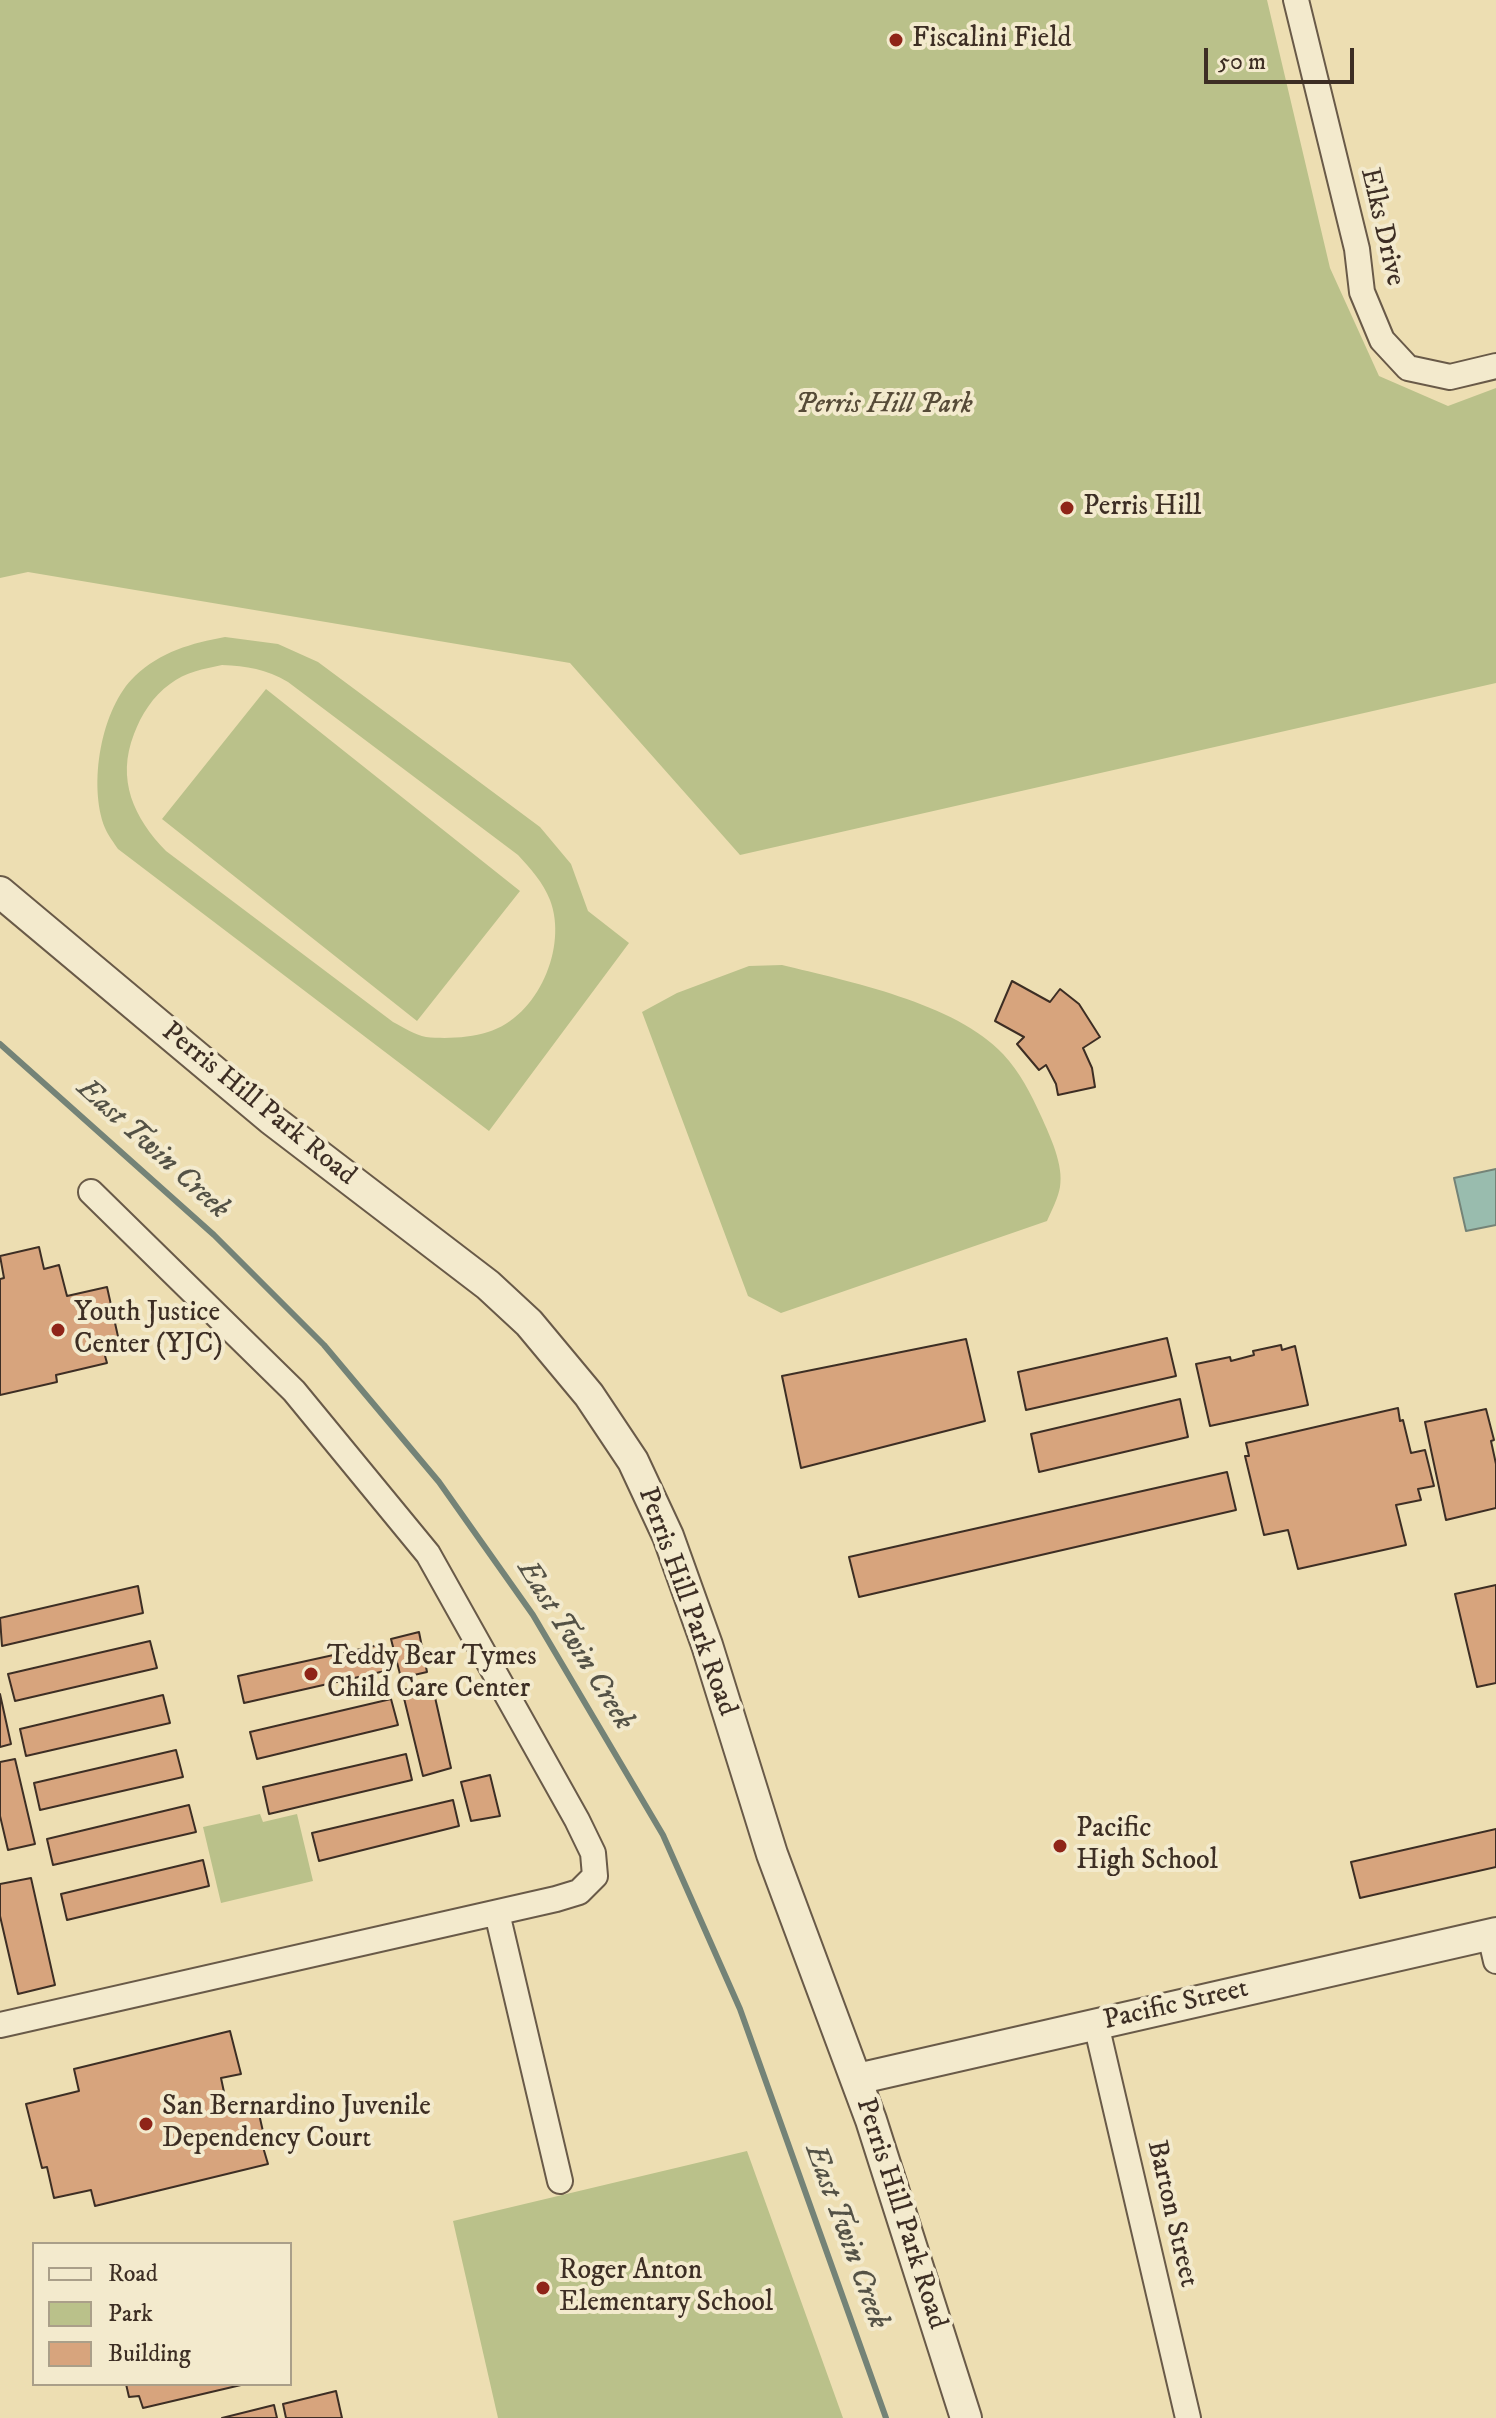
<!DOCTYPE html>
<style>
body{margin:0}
#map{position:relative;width:1496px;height:2418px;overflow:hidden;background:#eddeb2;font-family:"IM FELL DW Pica",serif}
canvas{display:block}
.legend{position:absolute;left:32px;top:2242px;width:260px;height:144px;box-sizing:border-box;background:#f3eacd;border:2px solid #aa9f89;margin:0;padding:10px 14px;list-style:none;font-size:24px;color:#3d2e24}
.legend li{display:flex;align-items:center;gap:16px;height:40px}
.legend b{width:40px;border:2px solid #aa9f89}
.scale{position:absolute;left:1204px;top:48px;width:150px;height:36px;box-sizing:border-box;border:4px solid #3d2e24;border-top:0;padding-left:10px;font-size:24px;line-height:28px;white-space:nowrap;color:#3d2e24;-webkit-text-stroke:6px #f3eacd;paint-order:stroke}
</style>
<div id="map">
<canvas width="1496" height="2418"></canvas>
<ul class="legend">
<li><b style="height:10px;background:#f3eacd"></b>Road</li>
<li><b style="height:22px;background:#bac18a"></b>Park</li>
<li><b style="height:22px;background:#d7a47d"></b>Building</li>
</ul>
<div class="scale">50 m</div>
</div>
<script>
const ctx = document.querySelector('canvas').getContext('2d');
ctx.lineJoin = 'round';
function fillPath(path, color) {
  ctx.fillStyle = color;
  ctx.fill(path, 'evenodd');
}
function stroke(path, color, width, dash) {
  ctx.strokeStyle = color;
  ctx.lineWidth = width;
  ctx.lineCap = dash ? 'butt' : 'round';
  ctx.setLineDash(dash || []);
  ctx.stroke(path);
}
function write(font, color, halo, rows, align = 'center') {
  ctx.font = font + ' "IM FELL DW Pica",serif';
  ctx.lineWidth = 8;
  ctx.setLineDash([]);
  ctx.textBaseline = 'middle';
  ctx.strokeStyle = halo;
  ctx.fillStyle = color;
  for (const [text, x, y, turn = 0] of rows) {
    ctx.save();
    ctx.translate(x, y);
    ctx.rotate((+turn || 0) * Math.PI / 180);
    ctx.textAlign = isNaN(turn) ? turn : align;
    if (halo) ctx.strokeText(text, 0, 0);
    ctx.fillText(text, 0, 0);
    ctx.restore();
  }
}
const green = new Path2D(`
 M0 0H1267L1330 268 1379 376 1448 406 1496 388V683L740 855 570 663 28 572 0 578Z
 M225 637 278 644 318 662 540 827 571 864 588 911 629 943 489 1131 118 849C114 843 108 835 105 828 88 785 101 708 135 676 160 652 192 643 225 637ZM222 665C247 666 266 669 288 682L518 855C530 868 543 882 550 900 568 947 538 1017 488 1032 469 1038 445 1039 426 1037 415 1035 403 1027 393 1022L166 851C134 818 116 780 134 734 141 715 153 696 170 684 185 672 204 669 222 665Z
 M266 689 520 891 417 1021 162 819Z
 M782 965C847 981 956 1003 1003 1054 1020 1072 1031 1094 1041 1116 1050 1136 1064 1165 1060 1187 1058 1198 1052 1210 1047 1221L781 1313 748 1296 642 1012 677 993 749 966Z
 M260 1814 263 1822 297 1814 313 1881 221 1903 203 1827Z
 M747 2151 843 2418H498L453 2221Z`);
const water = new Path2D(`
 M1496 1169V1225L1466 1231 1454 1178Z`);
const stream = new Path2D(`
 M0 1044 214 1235 324 1345 439 1482 533 1615 663 1835 740 2009 886 2418`);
const building = new Path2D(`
 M1012 981 1050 1002 1060 989 1079 1004 1100 1037 1083 1048 1092 1068 1095 1087 1058 1095 1056 1084 1046 1065 1039 1070 1017 1044 1024 1037 995 1021Z
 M39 1247 44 1269 59 1265 67 1296 107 1287 119 1341 102 1345 107 1363 56 1375 57 1382 0 1395V1279L4 1278 0 1256Z
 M1167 1338 1176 1376 1026 1410 1018 1372Z
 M966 1339 985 1421 801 1468 782 1376Z
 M1281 1345 1282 1350 1295 1346 1308 1405 1210 1426 1196 1364 1230 1357 1231 1361 1254 1355 1253 1351Z
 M1180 1399 1188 1437 1039 1472 1031 1434Z
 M1398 1408 1400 1421 1403 1420 1411 1453 1425 1450 1434 1486 1418 1489 1421 1500 1396 1505 1406 1545 1298 1569 1288 1530 1264 1535 1245 1456H1249L1246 1443Z
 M1486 1409 1494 1440 1491 1441 1496 1464V1508L1446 1520 1425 1422Z
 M1227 1472 1236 1510 859 1597 849 1557Z
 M1496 1585V1683L1477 1687 1455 1594Z
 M138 1586 143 1613 2 1646 0 1618Z
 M419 1632 427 1672 401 1678 391 1639Z
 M150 1641 157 1668 15 1701 8 1674Z
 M379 1645 385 1671 244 1703 238 1676Z
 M432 1684 451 1768 423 1776 402 1690Z
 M0 1694 11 1744 0 1747Z
 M163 1695 170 1723 26 1756 20 1729Z
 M391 1699 398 1725 257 1759 250 1732Z
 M176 1750 183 1777 40 1810 34 1783Z
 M406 1754 412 1780 269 1814 263 1787Z
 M15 1759 35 1844 8 1850 0 1816V1762Z
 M490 1775 500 1816 471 1821 461 1782Z
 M453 1800 459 1826 319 1861 312 1833Z
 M189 1805 196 1832 53 1865 47 1839Z
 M1496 1829V1867L1360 1898 1351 1862Z
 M203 1860 209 1886 67 1920 61 1894Z
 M31 1878 55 1985 18 1994 0 1916V1884Z
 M230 2031 241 2074 221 2078 228 2111 257 2105 264 2136 260 2137 268 2164 95 2206 91 2190 54 2198 47 2167 42 2168 26 2104 79 2091 74 2069Z
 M126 2384H241V2385L143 2408 139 2396 129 2397Z
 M336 2391 342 2418H286L283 2404Z
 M274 2405 277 2418H222Z`);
const minor = new Path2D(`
 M1296 0 1357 249 1362 292 1382 340 1408 368 1450 377 1496 366
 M497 1913 560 2181
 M1490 1935 1496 1961
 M1096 2024 1188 2418
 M0 2025 556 1899 579 1892 595 1876 593 1853 577 1820 428 1554 294 1391 91 1192`);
const tertiary = new Path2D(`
 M0 892 271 1119 488 1285 529 1323 589 1395 633 1461 668 1536 707 1645 772 1854 871 2120 966 2418
 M857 2079 1496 1933`);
const markers = [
 [896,40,8,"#8f2418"],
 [1067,508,8,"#8f2418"],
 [58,1330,8,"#8f2418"],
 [311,1674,8,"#8f2418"],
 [1060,1846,8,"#8f2418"],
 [146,2124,8,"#8f2418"],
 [543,2288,8,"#8f2418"]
];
const poiNames = [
 ["Fiscalini Field",912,40],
 ["Perris Hill",1083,508],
 ["Youth Justice",74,1314],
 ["Center (YJC)",74,1346],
 ["Teddy Bear Tymes",327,1658],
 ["Child Care Center",327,1690],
 ["Pacific",1076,1830],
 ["High School",1076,1862],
 ["San Bernardino Juvenile",162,2108],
 ["Dependency Court",162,2140],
 ["Roger Anton",559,2272],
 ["Elementary School",559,2304]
];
const streetNames = [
 ["Elks Drive",1381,227,77],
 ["Perris Hill Park Road",258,1105,39],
 ["Perris Hill Park Road",686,1602,70],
 ["Pacific Street",1176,2006,-13],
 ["Perris Hill Park Road",900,2214,72],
 ["Barton Street",1171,2214,77]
];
const parkNames = [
 ["Perris Hill Park",884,406]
];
const waterNames = [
 ["East Twin Creek",152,1150,42],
 ["East Twin Creek",574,1646,58],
 ["East Twin Creek",845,2237,70]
];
fillPath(green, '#bac18a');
fillPath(water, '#99bcae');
stroke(water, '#748377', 2);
stroke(stream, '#748377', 6);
fillPath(building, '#d7a47d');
stroke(building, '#3d2e24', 2);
stroke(minor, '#695a48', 28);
stroke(tertiary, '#695a48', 34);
stroke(minor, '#f3eacd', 24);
stroke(tertiary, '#f3eacd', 30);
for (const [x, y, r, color] of markers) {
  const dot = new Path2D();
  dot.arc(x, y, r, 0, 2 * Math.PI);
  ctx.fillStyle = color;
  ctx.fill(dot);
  stroke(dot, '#f3eacd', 3);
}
write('28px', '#3d2e24', '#f3eacd', poiNames, 'left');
write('28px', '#3d2e24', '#f3eacd', streetNames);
write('italic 28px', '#564b38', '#f3eacd', parkNames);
write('italic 30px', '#545246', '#f3eacd', waterNames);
</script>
